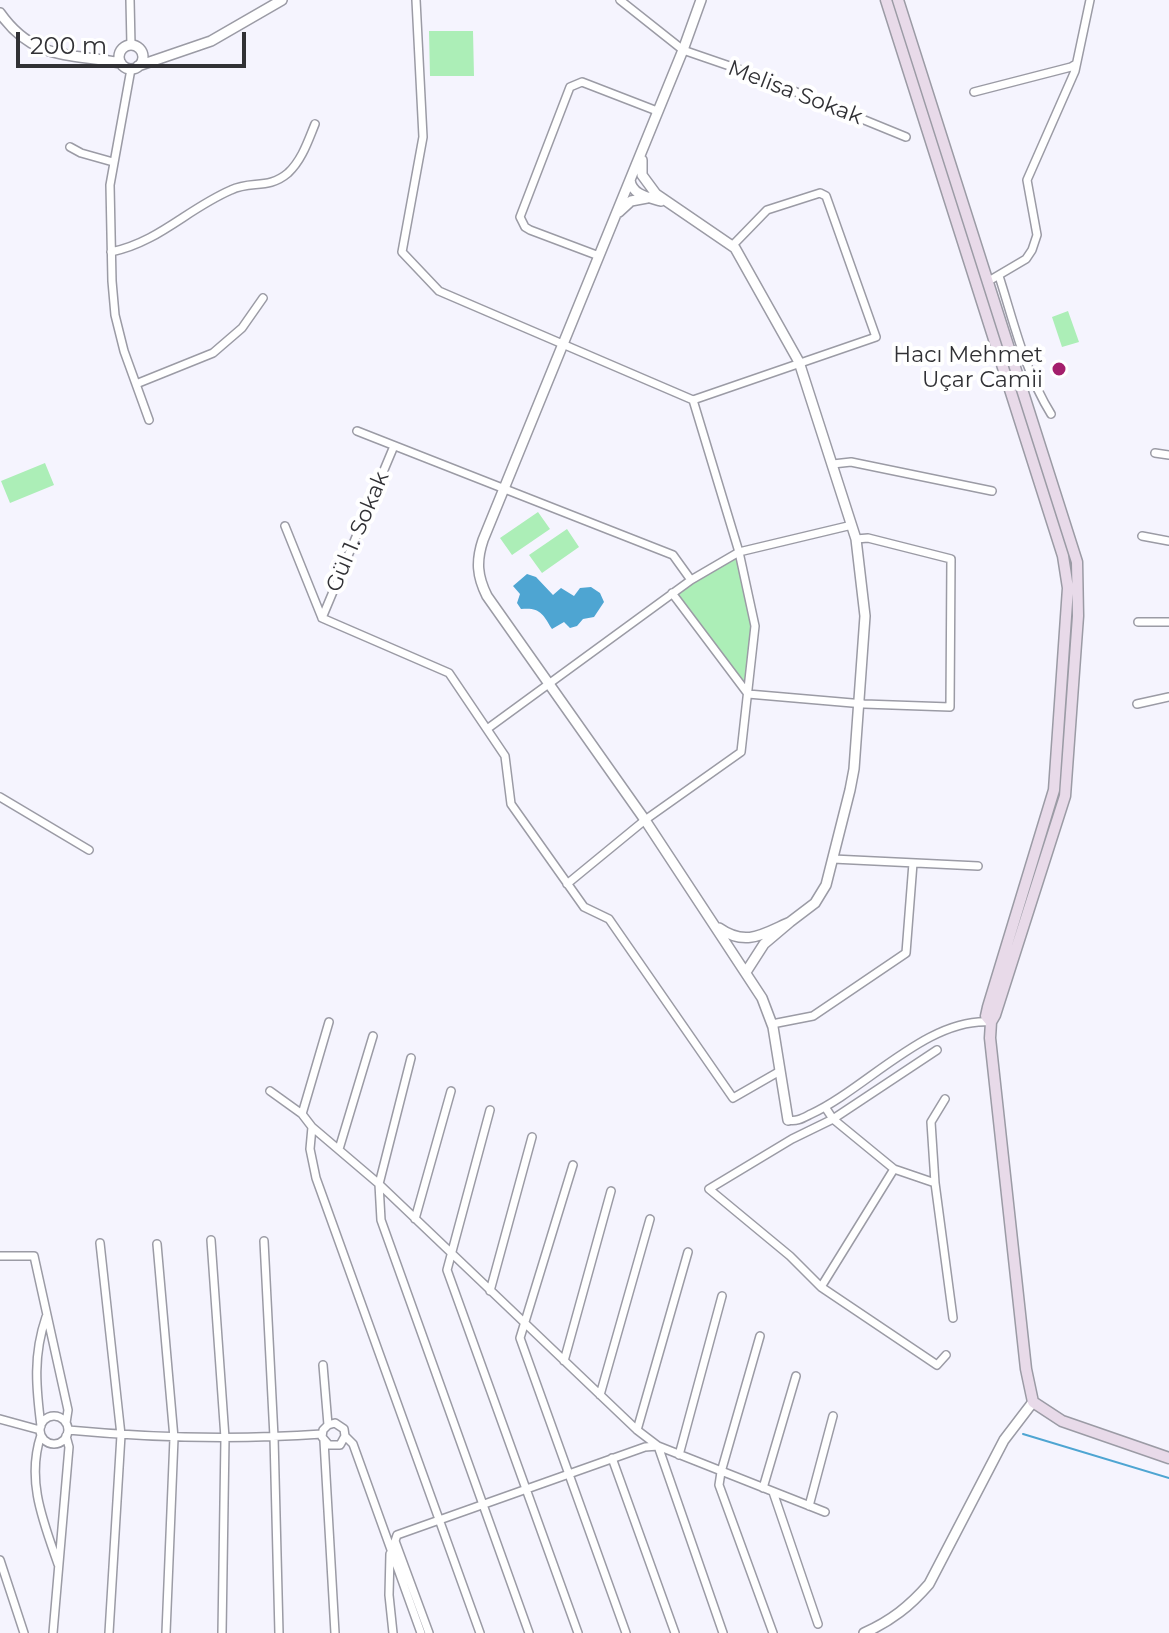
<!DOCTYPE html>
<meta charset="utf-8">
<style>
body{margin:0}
#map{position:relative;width:1169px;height:1633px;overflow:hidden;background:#f5f4fe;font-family:Montserrat,sans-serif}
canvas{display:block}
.scale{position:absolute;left:16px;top:32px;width:230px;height:36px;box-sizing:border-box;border:4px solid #313135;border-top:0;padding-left:10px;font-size:24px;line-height:28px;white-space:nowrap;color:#313135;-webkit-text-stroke:6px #fff;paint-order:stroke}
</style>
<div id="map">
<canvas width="1169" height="1633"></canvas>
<div class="scale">200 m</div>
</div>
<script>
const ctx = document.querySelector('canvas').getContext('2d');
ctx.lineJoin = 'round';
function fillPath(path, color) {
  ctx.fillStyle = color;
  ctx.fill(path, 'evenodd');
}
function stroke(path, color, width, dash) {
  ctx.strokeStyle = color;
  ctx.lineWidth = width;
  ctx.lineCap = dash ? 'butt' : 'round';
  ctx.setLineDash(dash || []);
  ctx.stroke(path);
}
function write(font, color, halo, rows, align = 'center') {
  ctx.font = font + ' Montserrat,sans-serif';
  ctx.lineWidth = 8;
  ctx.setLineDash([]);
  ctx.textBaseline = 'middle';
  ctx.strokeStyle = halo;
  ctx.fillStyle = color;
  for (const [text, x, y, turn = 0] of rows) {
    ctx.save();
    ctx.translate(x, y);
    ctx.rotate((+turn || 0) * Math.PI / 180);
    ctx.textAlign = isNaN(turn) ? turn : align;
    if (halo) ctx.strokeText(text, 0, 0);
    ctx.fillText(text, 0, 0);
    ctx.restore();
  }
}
const green = new Path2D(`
 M429 31H473L474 76H430Z
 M1068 311 1079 342 1062 347 1052 317Z
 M45 463 54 485 10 503 1 481Z
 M538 512 550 529 512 555 500 538Z
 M567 529 579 547 542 573 529 555Z
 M739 552 755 626 748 694 672 593Z`);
const water = new Path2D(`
 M527 574 536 577 553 595 561 588 574 596 580 588 591 587 600 593 604 602 594 617 583 619 577 626 570 628 564 622 552 629C543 614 540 607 521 609L517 603 520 594 513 586Z`);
const stream = new Path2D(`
 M1023 1434 1169 1478`);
const minor = new Path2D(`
 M130 0 131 45
 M416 0 423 137 402 252 439 291 693 400 739 552 755 626 741 752 645 820 567 884
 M620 0 683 50 747 72 906 137
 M131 69 110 185 112 281 115 315 124 351 149 420
 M974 92 1071 67 1076 64
 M70 147 81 153 113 162
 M111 252C159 242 187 209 231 190 251 180 268 190 288 173 302 160 308 141 315 124
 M599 256 530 230 525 227 520 217 570 87 582 82 657 111
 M999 276C1014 323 1025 372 1051 414
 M987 282 1026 259 1032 250 1037 235 1027 180 1075 71 1090 0
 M136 384 213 353 242 328 263 298
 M693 400 876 337 826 196 820 193 767 210 733 245
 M357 431 673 555 691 580
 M1155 453 1169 455
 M833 464 851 462 992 491
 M285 526 322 618 449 673 505 756 511 804 584 907 609 919 733 1098 780 1071
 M1142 536 1169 541
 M672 593 748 694 864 704 950 707 951 559 868 538 856 539
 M322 618 394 446
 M1138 622H1169
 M1137 704 1169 697
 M487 729 691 580 739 552 852 525
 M0 797 89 850
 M833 859 978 866
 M772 1024 813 1016 906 953 913 863
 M937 1050 833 1119 792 1139 709 1189 790 1256 821 1287 937 1365 946 1355
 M411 1058 379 1184 381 1220 529 1633
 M270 1091 302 1114 312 1127 379 1184 637 1430 658 1446 825 1512
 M825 1107 833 1119 894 1169 935 1183 953 1318
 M490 1110 447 1270 578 1633
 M302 1114 329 1022
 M788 1120C797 1122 803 1118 811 1114 867 1088 928 1017 991 1022
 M312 1127 310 1149 316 1178 480 1633
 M339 1149 373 1036
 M573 1165 520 1338 626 1633
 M935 1183 931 1122 945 1099
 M415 1219 451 1091
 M211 1240 225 1438 222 1633
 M264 1241 274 1437 279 1633
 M100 1243 121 1435 109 1633
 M157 1244 174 1438 166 1633
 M0 1256H34L68 1410 66 1423
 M821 1287 894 1169
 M490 1291 532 1137
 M760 1336 721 1472 719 1485 773 1633
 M564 1361 611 1191
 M323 1365 328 1425 323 1430 322 1437 329 1445H340L345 1436 344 1429 335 1423 328 1425
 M600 1395 650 1219
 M40 1430a14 14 0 1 1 28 0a14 14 0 1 1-28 0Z
 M0 1419 40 1430
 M41 1426C36 1387 33 1355 46 1317
 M68 1430C153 1438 237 1440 322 1434
 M637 1430 688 1252
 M41 1435C26 1480 43 1521 58 1564
 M345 1436 353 1444 421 1633
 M324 1441 335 1633
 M679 1455 722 1296
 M612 1458 675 1633
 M763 1488 796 1376
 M773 1492 818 1624
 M809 1506 833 1416
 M390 1554 389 1595 393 1633
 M0 1560 24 1633
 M53 1633 69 1447 66 1436
 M429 1633 395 1541 397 1535 645 1447 658 1446 723 1633`);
const tertiary = new Path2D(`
 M701 0 683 50 483 540C476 561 477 576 487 596L645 820 762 998 773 1027 788 1120
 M0 13C34 61 70 53 121 63
 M119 57a12 12 0 1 1 24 0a12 12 0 1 1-24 0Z
 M138 66 211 41 282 0
 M642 160V175L656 194 735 248 799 362 856 539 865 616 854 769 850 790 826 885 815 903 790 922
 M630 180C632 195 648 197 661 201
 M619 212 631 201 647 198
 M719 928C746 947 763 934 790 922L764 944 746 972
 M864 1633C891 1621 910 1606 929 1584L1004 1440 1033 1402`);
const secondary = new Path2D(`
 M886 0 1063 556 1068 588 1054 790 988 1007 986 1016 991 1022
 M898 0 1077 562 1078 616 1065 796 995 1015 991 1022 990 1038 1026 1369 1033 1402 1062 1421 1169 1458`);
const markers = [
 [1059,369,8,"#a41f6c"]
];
const streetNames = [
 ["Melisa Sokak",795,93,21],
 ["Gül 1. Sokak",358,532,-67]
];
const poiNames = [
 ["Hacı Mehmet",1043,356],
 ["Uçar Camii",1043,381]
];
fillPath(green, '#aceeb7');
fillPath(water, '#4ea5d2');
stroke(stream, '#4ea5d2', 2);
stroke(minor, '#9b9ba5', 10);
stroke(tertiary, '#9b9ba5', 12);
stroke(secondary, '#9b9ba5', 13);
stroke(minor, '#fff', 7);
stroke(tertiary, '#fff', 9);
stroke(secondary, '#e8dae9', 10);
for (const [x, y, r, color] of markers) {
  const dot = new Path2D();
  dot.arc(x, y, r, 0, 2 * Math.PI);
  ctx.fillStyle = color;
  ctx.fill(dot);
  stroke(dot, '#fff', 3);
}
write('22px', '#313135', '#fff', streetNames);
write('22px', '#313135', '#fff', poiNames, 'right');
</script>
